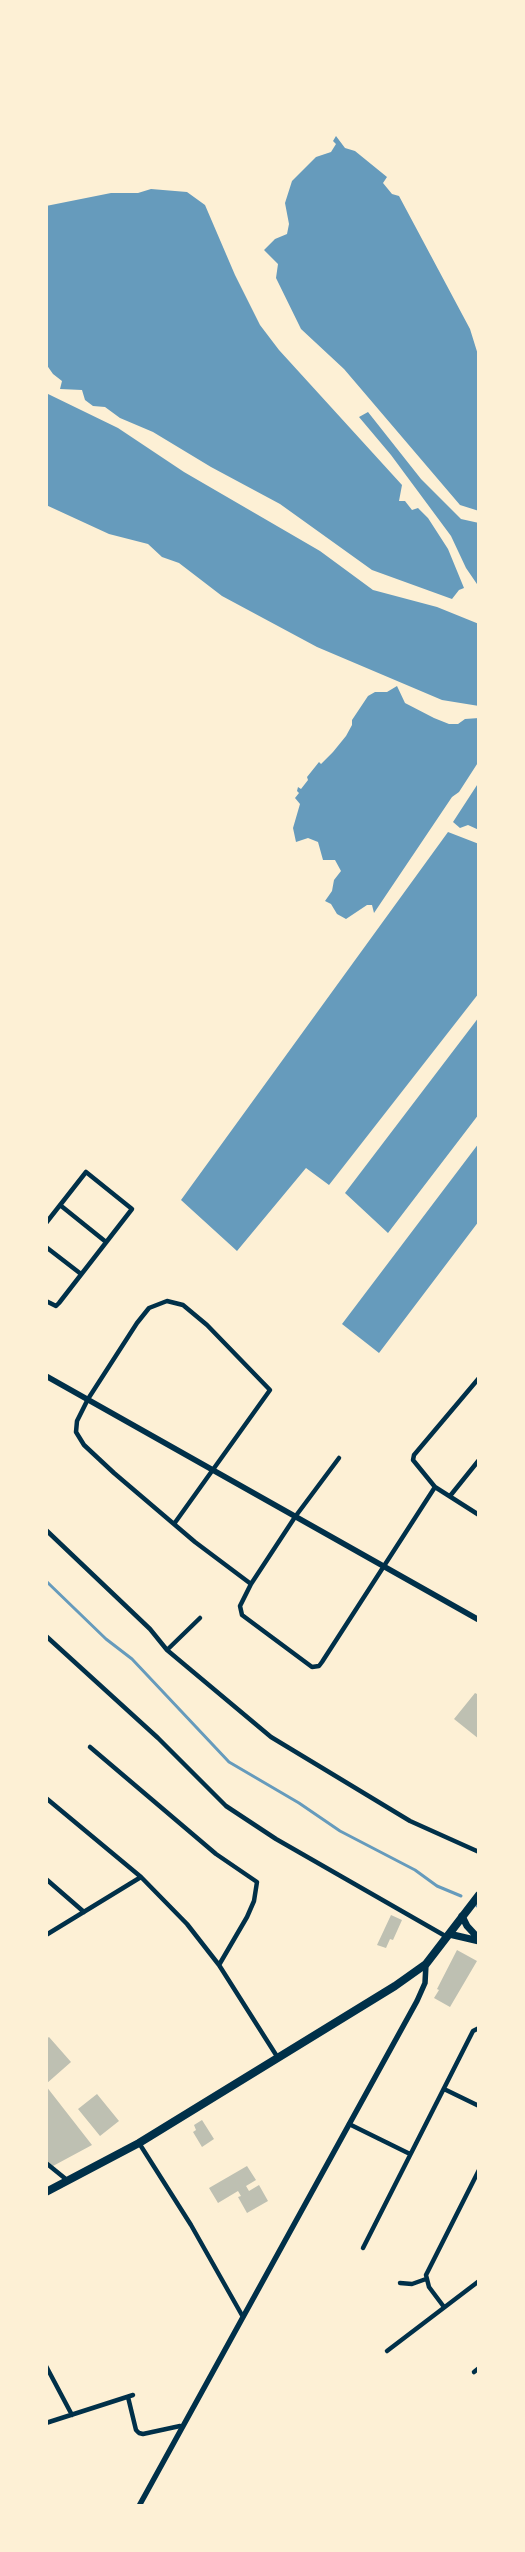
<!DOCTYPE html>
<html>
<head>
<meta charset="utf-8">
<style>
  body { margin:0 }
  #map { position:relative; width:525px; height:2552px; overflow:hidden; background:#fdf0d5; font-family:Cabin,sans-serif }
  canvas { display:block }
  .frame { position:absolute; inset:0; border:48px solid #fdf0d5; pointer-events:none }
</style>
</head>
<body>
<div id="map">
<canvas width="525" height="2552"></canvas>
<div class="frame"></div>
</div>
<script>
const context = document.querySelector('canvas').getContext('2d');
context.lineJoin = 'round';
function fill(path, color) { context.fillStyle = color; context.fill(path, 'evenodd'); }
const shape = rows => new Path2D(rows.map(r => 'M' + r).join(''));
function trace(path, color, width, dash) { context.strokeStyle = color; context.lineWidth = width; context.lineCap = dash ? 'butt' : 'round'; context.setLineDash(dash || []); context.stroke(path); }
fill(shape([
  [336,136,345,148,355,151,387,177,383,183,392,194,399,196,470,329,479,358,479,511,460,505,344,369,301,329,276,278,278,264,264,250,275,239,287,234,289,224,285,203,292,181,316,157,331,152,336,144,333,141],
  [151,189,187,192,205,205,235,275,260,325,279,350,402,485,399,501,405,501,412,510,418,508,428,518,448,549,464,588,459,590,452,599,372,570,280,504,211,467,153,432,120,418,105,407,93,406,85,400,82,390,60,389,62,381,53,374,46,364,46,206,111,193,138,193],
  [46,393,118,428,184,472,320,551,373,590,437,607,479,624,479,706,442,700,317,647,222,596,179,563,162,557,148,544,109,534,46,505],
  [368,412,421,479,461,519,479,523,479,587,466,568,451,536,391,455,359,417],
  [397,686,405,703,434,718,449,724,458,724,465,719,479,718,479,761,459,792,452,797,374,913,372,905,367,905,346,919,337,914,331,904,325,901,332,891,334,880,341,871,335,860,323,860,318,842,308,838,296,842,293,828,300,804,295,798,299,793,297,791,298,787,301,789,308,780,307,777,319,762,321,764,333,752,346,736,352,725,352,720,368,696,375,692,387,692],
  [479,782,479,830,468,825,460,828,453,822],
  [448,832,479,844,479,993,329,1185,306,1168,237,1251,181,1200],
  [479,1017,479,1114,388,1233,345,1193],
  [479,1143,479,1221,379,1353,342,1324]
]), '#669bbc');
trace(shape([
  [46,1581,106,1639,132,1659,229,1762,299,1803,340,1831,415,1870,437,1886,461,1896],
  [477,1906,479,1907]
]), '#669bbc', 3);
fill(shape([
  [475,1693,479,1695,479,1739,454,1719],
  [391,1915,402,1920,393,1940,390,1939,386,1948,377,1945],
  [457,1950,477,1961,450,2007,434,1998,439,1990,437,1989],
  [49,2037,71,2062,46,2084,46,2039],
  [46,2086,92,2145,53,2166,46,2161],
  [97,2094,119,2121,100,2136,78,2109],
  [202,2120,214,2139,202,2147,193,2132,196,2130,194,2125],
  [247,2166,256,2180,246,2186,249,2191,259,2185,268,2201,247,2213,238,2197,241,2196,238,2191,218,2203,209,2188]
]), '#bec0b2');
trace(shape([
  [60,1205,106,1242],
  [46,1223,86,1172,132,1209,59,1303,56,1306,46,1301],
  [46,1247,81,1274],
  [479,1378,414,1455,413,1460,435,1487,479,1515],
  [339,1458,295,1517,251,1584,240,1606,242,1615,312,1667,319,1666,322,1662,435,1487],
  [450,1496,479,1460],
  [174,1524,270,1390,207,1325,183,1305,167,1301,149,1308,137,1323,88,1399,77,1421,76,1432,84,1445,114,1473,195,1542,251,1584],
  [46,1530,150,1629,167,1650,271,1737,410,1821,479,1852],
  [46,1636,158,1738,226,1806,276,1839,447,1937],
  [167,1650,200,1618],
  [90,1747,216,1854,257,1882,254,1901,247,1917,219,1965],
  [46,1798,141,1877,187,1924,219,1965,278,2058],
  [46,1879,84,1912],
  [46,1935,141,1877],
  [444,2089,479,2106],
  [349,2124,410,2154],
  [139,2143,191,2225,243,2317],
  [46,2163,67,2180],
  [363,2248,473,2031,479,2028],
  [400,2283,412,2284,426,2279],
  [444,2307,429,2287,426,2275,479,2170],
  [387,2351,479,2281],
  [46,2366,72,2415],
  [474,2372,479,2368],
  [128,2397,136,2430,139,2433,143,2434,180,2426],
  [46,2423,133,2395]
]), '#003049', 4.5);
trace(shape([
  [46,1376,479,1620],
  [139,2506,417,2001,425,1983,426,1964]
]), '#003049', 5.5);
trace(shape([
  [462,1916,467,1926,479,1939],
  [449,1934,479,1941]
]), '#003049', 7);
trace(shape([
  [46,2192,139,2143,395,1986,426,1964,479,1895]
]), '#003049', 8);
</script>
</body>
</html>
